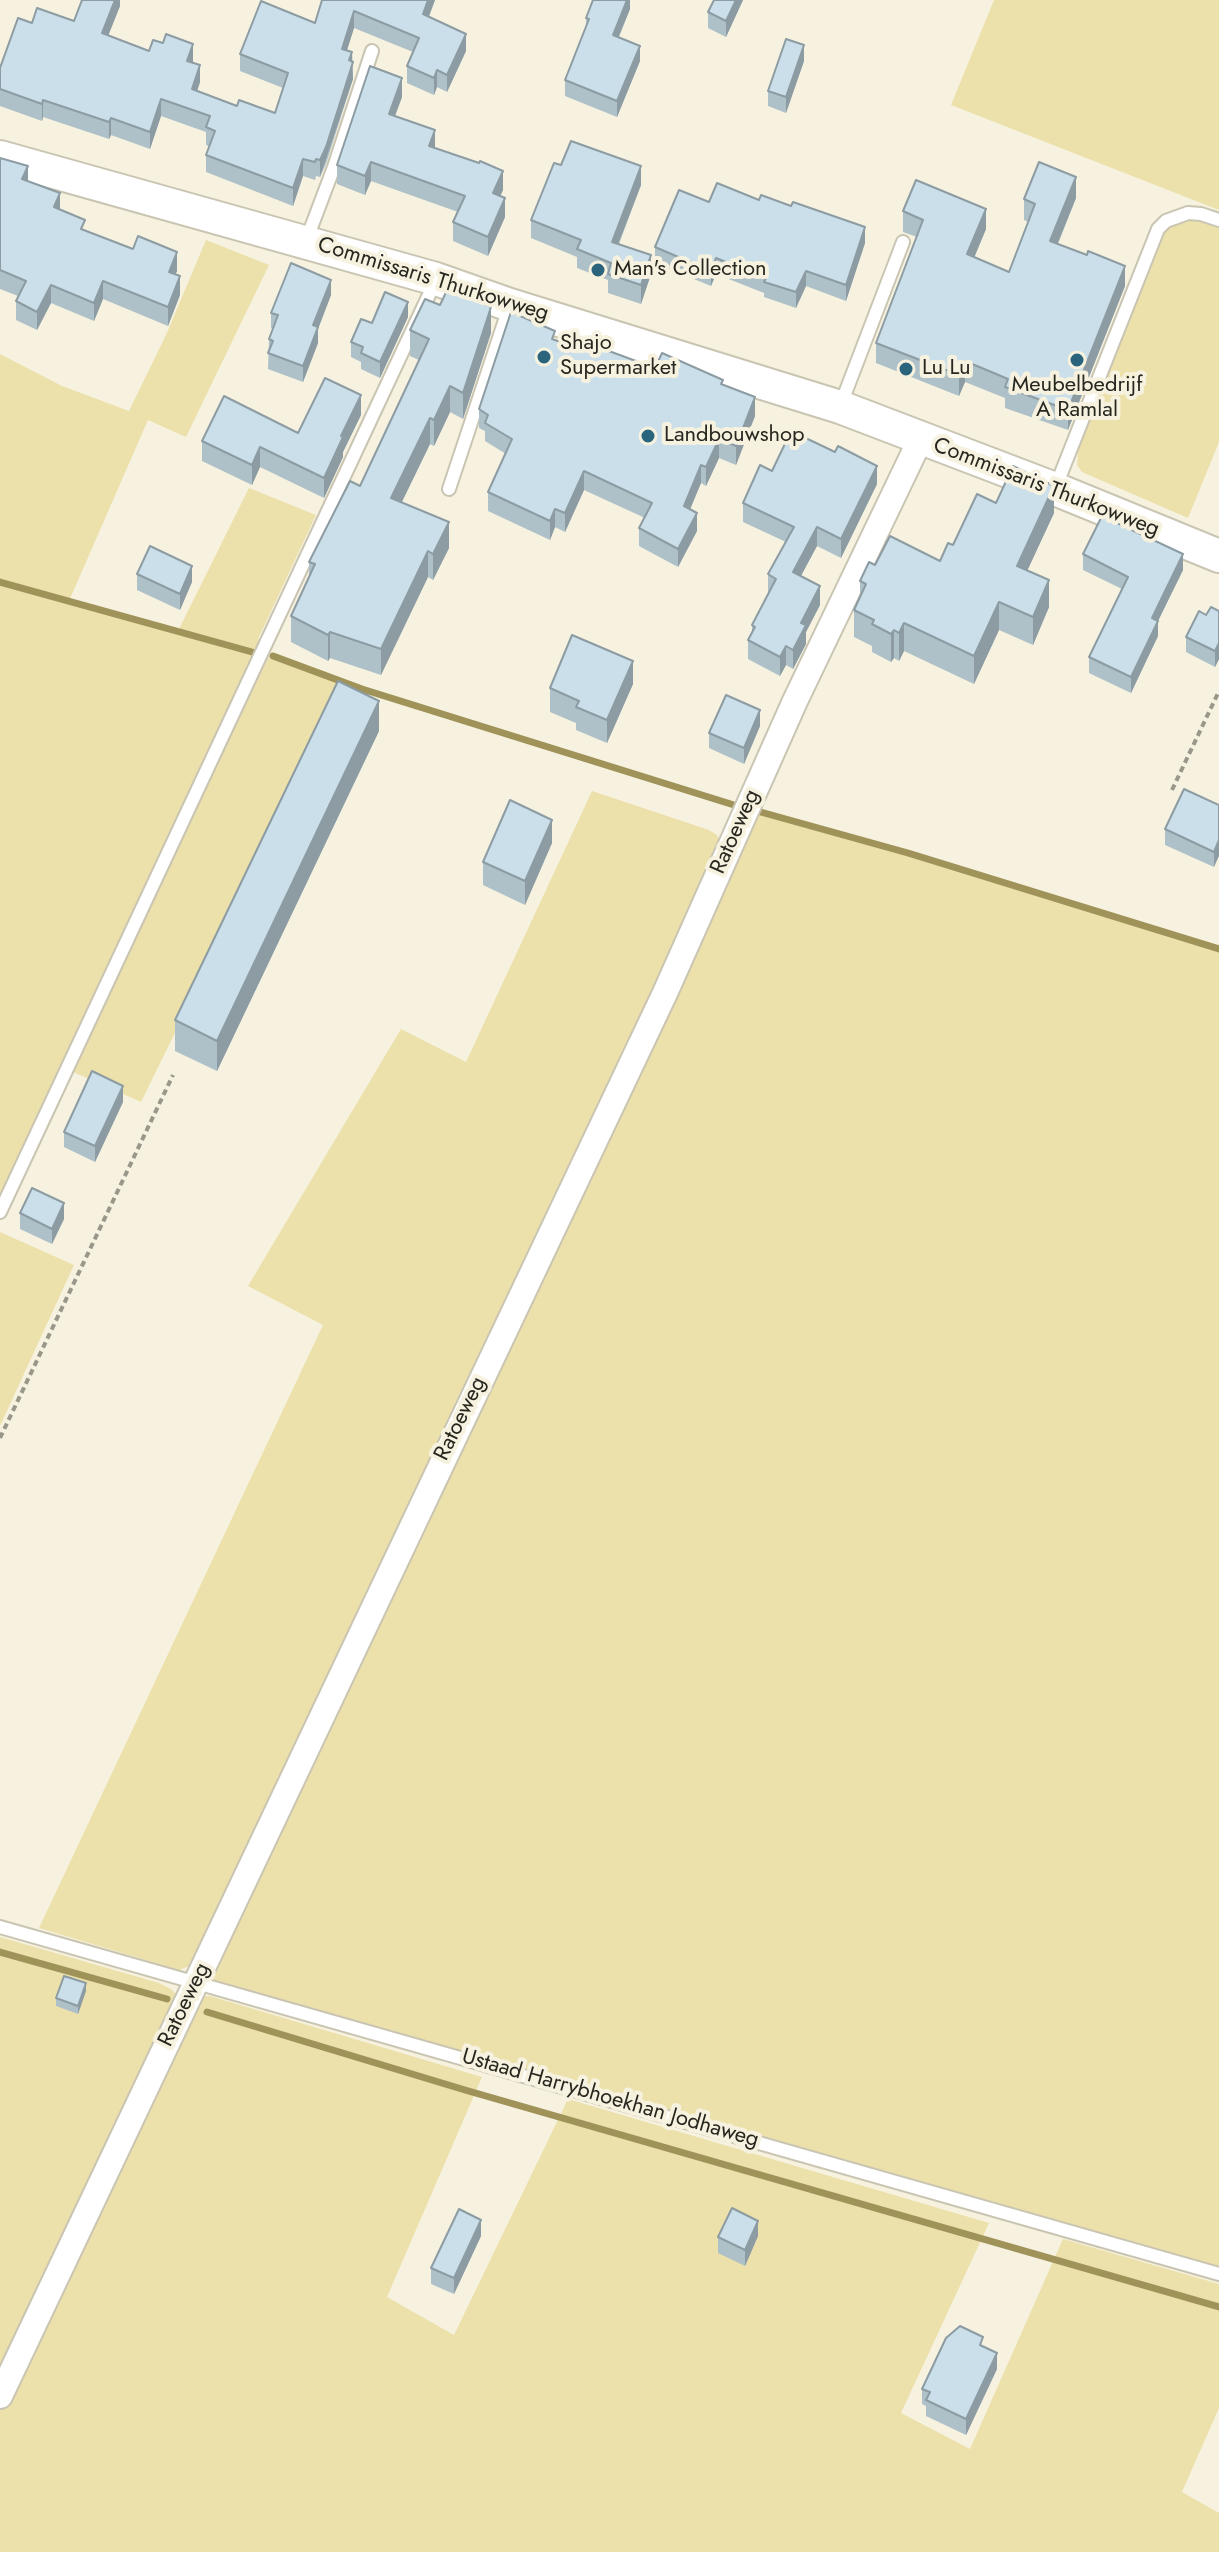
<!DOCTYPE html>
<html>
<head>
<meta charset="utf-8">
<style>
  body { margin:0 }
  canvas { display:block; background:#f6f2df }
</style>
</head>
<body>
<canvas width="1219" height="2552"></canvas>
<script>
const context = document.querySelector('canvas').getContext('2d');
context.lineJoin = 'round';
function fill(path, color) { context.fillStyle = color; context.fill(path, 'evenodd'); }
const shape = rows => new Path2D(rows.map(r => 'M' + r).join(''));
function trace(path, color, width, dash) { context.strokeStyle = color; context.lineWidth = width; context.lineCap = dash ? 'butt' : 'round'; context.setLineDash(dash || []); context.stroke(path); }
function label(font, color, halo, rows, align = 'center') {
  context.font = font + ' Jost,sans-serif'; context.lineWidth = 8; context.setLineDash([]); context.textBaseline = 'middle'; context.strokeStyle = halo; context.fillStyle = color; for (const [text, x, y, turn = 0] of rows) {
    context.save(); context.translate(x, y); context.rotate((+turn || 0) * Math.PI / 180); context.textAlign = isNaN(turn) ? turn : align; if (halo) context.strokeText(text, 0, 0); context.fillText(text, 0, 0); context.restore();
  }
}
fill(shape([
  [994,0,1219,0,1219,210,951,105],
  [1183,220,1194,220,1219,227,1219,442,1188,518,1082,472,1077,465,1079,442,1162,233],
  [206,240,269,265,186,437,148,420,69,601,178,631,249,488,316,515,258,639,263,643,0,1195,0,354,62,386,129,411,166,335],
  [268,658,346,685,141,1102,71,1071],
  [592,791,709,830,717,835,722,846,194,1964,179,1970,39,1928,323,1325,248,1286,401,1029,466,1062],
  [757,811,908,853,1219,949,1219,2268,207,1978],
  [0,1232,74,1265,0,1426],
  [0,1937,159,1983,171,1989,178,1996,0,2382],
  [202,1996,210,1996,482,2077,387,2297,454,2335,568,2099,989,2223,901,2413,970,2449,1063,2239,1219,2284,1219,2408,1182,2492,1219,2513,1219,2552,0,2552,0,2411,194,2002]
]), '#ece0ab');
trace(shape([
  [0,582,252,652],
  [273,656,362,689,734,805],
  [757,811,908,853,1219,949],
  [0,1952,167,1999],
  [207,2012,465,2090,1219,2307]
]), '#a0935a', 7);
const lane = shape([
  [306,241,334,167,372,51],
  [841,404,903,242],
  [1056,486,1158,229,1166,221,1188,213,1201,214,1219,220],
  [449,489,509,308],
  [0,1212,435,282],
  [0,1927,1219,2274]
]);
const street = shape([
  [0,2396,665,993,795,701,920,440]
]);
const secondary = shape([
  [0,157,436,279,510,305,840,407,1055,489,1219,556]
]);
trace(lane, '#c9c5b2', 16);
trace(street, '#c9c5b2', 28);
trace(secondary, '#c9c5b2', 36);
trace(shape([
  [1172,790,1219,691],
  [0,1438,173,1075]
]), '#999789', 4, [6, 4]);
trace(lane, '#fff', 12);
trace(street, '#fff', 24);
trace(secondary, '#fff', 32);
fill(shape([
  [120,0,120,6,108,36,149,51,193,61,200,82,197,91,237,106,275,113,283,88,240,71,240,54,315,23,322,0,435,0,429,17,466,51,447,92,437,87,434,95,407,83,407,66,413,52,354,28,347,50,352,61,353,79,326,164,320,177,316,176,315,180,303,176,293,206,206,172,206,155,209,146,206,145,206,132,161,116,150,149,111,135,109,139,43,117,42,121,0,106,0,68,32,23,74,21],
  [630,0,630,9,619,37,640,61,617,117,565,96,565,80,586,27,586,18],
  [714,0,743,0,726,37,708,28,708,12],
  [804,61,786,113,768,106,768,91],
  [402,97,395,116,435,148,503,190,500,196,505,217,488,256,453,241,453,222,458,212,371,181,365,195,337,184,337,165],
  [0,158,85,231,177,271,175,274,180,295,168,326,103,299,94,321,51,303,37,330,16,320,16,301,18,296,0,289],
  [561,165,641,185,619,244,651,274,641,304,608,293,608,280,577,268,577,257,531,238,531,220],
  [1076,198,1058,244,1125,286,1068,430,1005,408,1005,398,965,382,959,396,876,363,876,343,917,237,903,232,903,211,986,229,974,257,1009,272,1028,222,1024,220,1024,199],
  [709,202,865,243,846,301,806,286,796,308,764,297,764,293,716,274,711,286,655,263,655,247],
  [331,295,318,329,318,343,303,382,268,369,269,339,273,329,271,328,271,313],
  [408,317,380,378,361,369,361,362,351,357,351,342,372,323],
  [410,330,491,333,463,419,450,412,434,446,430,444,402,502,449,548,433,580,428,577,381,675,330,658,328,661,291,642,291,616,309,577,309,562,360,486,419,360,410,356],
  [555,340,595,354,723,385,755,416,736,465,719,458,706,486,701,483,690,509,697,531,678,567,639,546,639,528,645,518,584,490,565,532,555,527,550,540,488,511,488,492,506,454,485,441,485,431,479,428,479,409],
  [361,415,343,452,343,457,324,498,260,467,252,485,202,461,202,441,298,433],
  [772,471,877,484,841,558,817,546,800,576,820,605,806,632,806,644,793,669,786,665,780,676,748,659,748,640,752,634,752,625,768,593,768,574,786,542,743,522,743,503],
  [996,503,1054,513,1027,570,1049,607,1033,645,999,630,974,684,904,651,899,661,894,658,891,662,872,652,872,646,854,637,854,610,860,596,860,581,875,565,940,561,953,545],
  [1083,554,1183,570,1158,621,1158,636,1131,693,1089,673,1089,657,1122,589,1083,570],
  [137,574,192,582,180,610,137,590],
  [1219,611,1219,659,1215,667,1186,652,1186,637,1206,615],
  [633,684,607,743,576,730,576,723,550,712,550,688],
  [760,726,744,764,709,748,709,733],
  [379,731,217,1071,175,1051,175,1020],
  [1219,805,1214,867,1165,845,1165,829],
  [552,843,525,905,483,885,483,862],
  [123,1102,95,1162,64,1147,64,1132],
  [20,1213,64,1219,52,1244,20,1229],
  [86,1991,78,2014,56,2006,56,1998],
  [481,2236,454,2294,431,2284,431,2268],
  [758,2236,745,2266,718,2253,718,2237],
  [983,2347,997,2369,966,2435,926,2416,926,2406,922,2404,922,2389]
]), '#aec0c8');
fill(shape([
  [115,0,120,0,120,6,102,51,102,33],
  [428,0,435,0,423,31,423,14],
  [627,0,630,0,630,9,613,50,613,35],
  [736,0,743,0,726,37,726,21],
  [354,11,354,28,342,66,342,49],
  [466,34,466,51,447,92,447,75],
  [193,44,193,61,187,78,187,61],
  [804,45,804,61,786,113,786,97],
  [640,46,640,61,617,117,617,101],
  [352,52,353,79,320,177,320,160],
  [200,65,200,82,192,106,192,89],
  [437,70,437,87,434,95,434,78],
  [402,78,402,97,389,132,389,114],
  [161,99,161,116,150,149,150,132],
  [43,100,43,117,42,121,42,104],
  [111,118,111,135,109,139,109,122],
  [435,130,435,149,429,146],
  [303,159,303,176,293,206,293,188],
  [371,162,371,181,365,195,365,176],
  [28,166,28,185,22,179],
  [641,166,641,185,612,260,612,242],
  [503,171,503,190,493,212,493,193],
  [1076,177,1076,198,1050,262,1050,241],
  [60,193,60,212,54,207],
  [505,198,505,217,488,256,488,237],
  [986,209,986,229,967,275,967,254],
  [865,227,865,243,846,301,846,285],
  [177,252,177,271,169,290,169,272],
  [651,255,651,274,641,304,641,285],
  [716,258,716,274,711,286,711,271],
  [1125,266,1125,286,1068,430,1068,410],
  [806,271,806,286,796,308,796,292],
  [180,276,180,295,168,326,168,307],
  [331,280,331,295,318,329,318,343,303,382,303,366,313,325],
  [103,281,103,299,94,321,94,303],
  [51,285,51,303,37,330,37,312],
  [408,302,408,317,380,378,380,362],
  [491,307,491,333,463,419,463,393],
  [965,361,965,382,959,396,959,375],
  [450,386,450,412,434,446,434,420],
  [361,395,361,415,343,452,343,457,324,498,324,478,341,436],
  [755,397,755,416,736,465,736,446],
  [430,418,430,444,391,524,391,498],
  [719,439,719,458,706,486,706,467],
  [260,447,260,467,252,485,252,465],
  [701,465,701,483,684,524,684,506],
  [877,466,877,484,841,558,841,539],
  [584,471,584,490,565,532,565,513],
  [1054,486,1054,513,1017,593,1017,566],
  [555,509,555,527,550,540,550,521],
  [697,513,697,531,678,567,678,549],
  [449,522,449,548,433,580,433,554],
  [817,527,817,546,793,591,793,572],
  [428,551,428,577,381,675,381,649],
  [1183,554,1183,570,1158,621,1158,636,1131,693,1131,677,1152,618],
  [192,566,192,582,180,610,180,594],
  [1049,580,1049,607,1033,645,1033,617],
  [820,586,820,605,806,632,806,644,793,669,793,650,801,623],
  [999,602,999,630,974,684,974,656],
  [904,623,904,651,899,661,899,633],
  [894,630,894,658,891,662,891,634],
  [330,632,330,658,328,661,328,635],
  [1219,643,1219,659,1215,667,1215,651],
  [786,646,786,665,780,676,780,657],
  [633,661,633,684,607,743,607,720],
  [379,701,379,731,217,1071,217,1041],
  [760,710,760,726,744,764,744,748],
  [552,820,552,843,525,905,525,881],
  [1219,840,1219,856,1214,867,1214,852],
  [123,1086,123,1102,95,1162,95,1146],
  [64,1203,64,1219,52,1244,52,1229],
  [86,1983,86,1991,78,2014,78,2006],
  [481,2220,481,2236,454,2294,454,2278],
  [758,2221,758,2236,745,2266,745,2250],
  [997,2353,997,2369,966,2435,966,2419]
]), '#8d9ca3');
const building = shape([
  [82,0,115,0,102,33,149,51,153,40,163,43,166,34,193,44,187,61,200,65,192,89,237,106,239,100,275,113,288,73,240,54,261,1,315,23,322,0,428,0,423,14,466,34,447,75,437,70,434,78,407,66,419,38,354,11,342,49,352,52,349,60,353,62,326,147,320,160,316,159,315,162,303,159,293,188,206,155,215,131,206,127,210,116,161,99,150,132,111,118,109,122,43,100,42,104,0,89,0,68,18,18,32,23,37,8,74,21,82,0],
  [593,0,627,0,613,35,640,46,617,101,565,80,589,19,586,18,593,0],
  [714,0,736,0,726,21,708,12,714,0],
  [786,39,804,45,786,97,768,91,786,39],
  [370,66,402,78,389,114,435,130,429,146,479,163,480,161,503,171,493,193,505,198,488,237,453,222,465,196,371,162,365,176,337,165,370,66],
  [571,141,641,166,612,242,651,255,641,285,608,274,611,263,577,249,581,240,531,220,554,163,561,165,571,141],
  [0,158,28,166,22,179,60,193,54,207,85,220,81,229,133,249,138,236,177,252,169,272,180,276,168,307,103,281,94,303,51,285,37,312,16,301,26,281,0,270,0,158],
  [1039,162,1076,177,1050,241,1087,255,1088,251,1125,266,1068,410,1005,387,1008,379,965,361,959,375,876,343,923,220,903,211,916,180,986,209,967,254,1009,272,1035,204,1024,199,1039,162],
  [717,183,759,200,761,195,791,206,793,202,865,227,846,285,806,271,796,292,764,282,766,278,716,258,711,271,655,247,679,190,709,202,717,183],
  [291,263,331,280,313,325,318,327,303,366,268,353,273,341,269,339,278,315,271,313,291,263],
  [448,288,491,307,463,393,450,386,434,420,430,418,391,498,449,522,433,554,428,551,381,649,330,632,328,635,291,616,315,564,309,562,350,481,360,486,429,339,410,330,425,299,440,305,448,288],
  [385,292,408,302,380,362,361,353,363,347,351,342,361,319,372,323,385,292],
  [511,312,555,331,552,339,595,354,598,347,655,368,662,353,723,380,721,384,755,397,736,446,719,439,706,467,701,465,684,506,697,513,678,549,639,528,652,503,584,471,565,513,555,509,550,521,488,492,512,439,485,423,488,415,479,409,511,312],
  [325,378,361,395,341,436,343,437,324,478,260,447,252,465,202,441,224,396,298,433,325,378],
  [791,431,835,452,838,446,877,466,841,539,817,527,793,572,820,586,801,623,806,625,793,650,786,646,780,657,748,640,755,627,752,625,776,579,768,574,794,527,743,503,760,465,772,471,791,431],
  [1013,466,1054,486,1017,566,1049,580,1033,617,999,602,974,656,904,623,899,633,894,630,891,634,872,624,874,620,854,610,866,584,860,581,869,562,875,565,890,536,940,561,948,543,953,545,977,494,996,503,1013,466],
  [1102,516,1183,554,1152,618,1158,621,1131,677,1089,657,1128,577,1083,554,1102,516],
  [150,546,192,566,180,594,137,574,150,546],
  [1211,607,1219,611,1219,643,1215,651,1186,637,1199,611,1206,615,1211,607],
  [572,635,633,661,607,720,576,707,579,701,550,688,572,635],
  [338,681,379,701,217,1041,175,1020,338,681],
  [726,695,760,710,744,748,709,733,726,695],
  [1184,789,1219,805,1219,840,1214,852,1165,829,1184,789],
  [510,800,552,820,525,881,483,862,510,800],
  [92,1071,123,1086,95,1146,64,1132,92,1071],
  [32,1188,64,1203,52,1229,20,1213,32,1188],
  [64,1976,86,1983,78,2006,56,1998,64,1976],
  [732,2208,758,2221,745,2250,718,2237,732,2208],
  [459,2209,481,2220,454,2278,431,2268,459,2209],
  [960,2326,983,2337,980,2345,997,2353,966,2419,926,2400,930,2392,922,2389,946,2338,960,2326]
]);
fill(building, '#cadfe9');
trace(building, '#8d9ca3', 2);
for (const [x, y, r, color] of [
  [598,270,8,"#2a647d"],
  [544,357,8,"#2a647d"],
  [1077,360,8,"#2a647d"],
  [906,369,8,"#2a647d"],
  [648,436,8,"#2a647d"]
]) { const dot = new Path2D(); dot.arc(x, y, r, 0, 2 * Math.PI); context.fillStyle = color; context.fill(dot); trace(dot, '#f6f2df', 3); }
label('22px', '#27261f', '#f6f2df', [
  ["Man's Collection",614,270],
  ["Shajo",560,344],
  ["Supermarket",560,369],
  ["Lu Lu",922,369],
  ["Meubelbedrijf",1077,386,"center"],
  ["A Ramlal",1077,411,"center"],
  ["Landbouwshop",664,436]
], 'left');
label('22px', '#27261f', '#f6f2df', [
  ["Commissaris Thurkowweg",433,280,17],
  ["Commissaris Thurkowweg",1046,488,21],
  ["Ratoeweg",736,832,-66],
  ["Ratoeweg",461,1419,-64],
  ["Ratoeweg",185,2005,-64],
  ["Ustaad Harrybhoekhan Jodhaweg",610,2099,16]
]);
</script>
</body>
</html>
